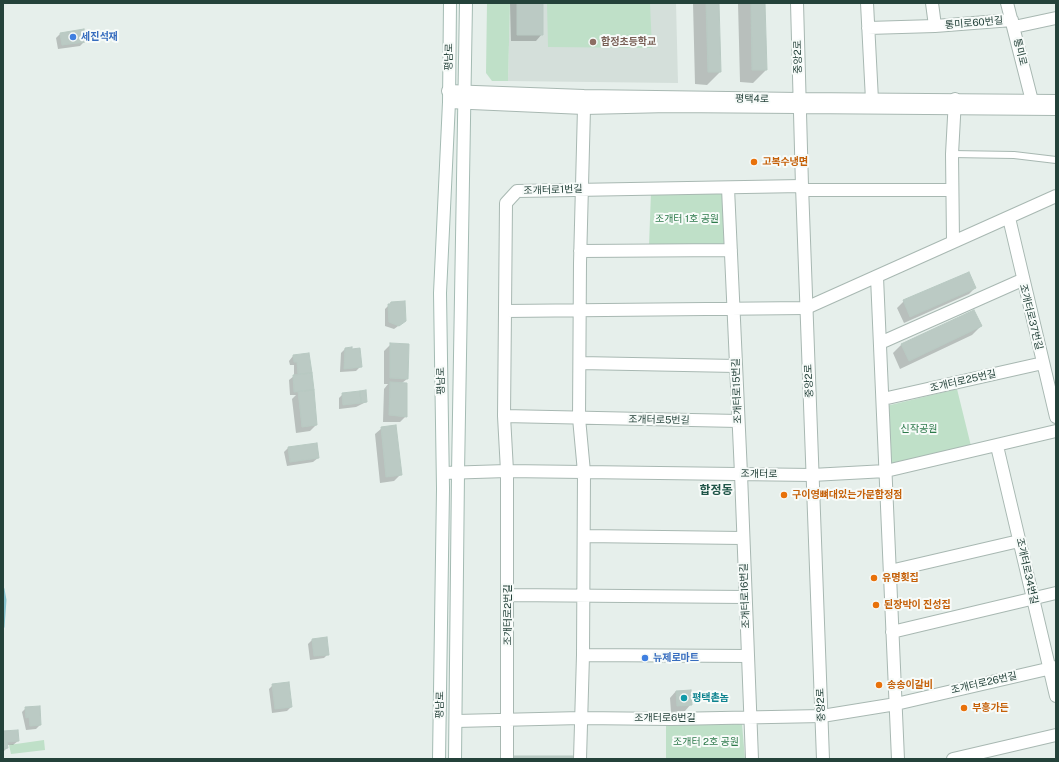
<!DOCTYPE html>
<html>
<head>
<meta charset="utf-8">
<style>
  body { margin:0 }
  #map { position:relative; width:1059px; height:762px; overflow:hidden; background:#e6efeb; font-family:"Public Sans",sans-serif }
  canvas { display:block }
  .frame { position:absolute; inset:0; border:4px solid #24423a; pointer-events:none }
</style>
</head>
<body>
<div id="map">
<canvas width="1059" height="762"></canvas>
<div class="frame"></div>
</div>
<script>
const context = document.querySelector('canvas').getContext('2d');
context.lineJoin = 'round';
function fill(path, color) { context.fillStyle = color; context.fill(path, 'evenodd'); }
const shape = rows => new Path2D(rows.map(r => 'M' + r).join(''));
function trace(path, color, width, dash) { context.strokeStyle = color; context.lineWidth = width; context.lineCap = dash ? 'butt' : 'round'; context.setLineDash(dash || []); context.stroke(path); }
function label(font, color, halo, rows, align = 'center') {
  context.font = font + ' "Public Sans","Noto Sans KR",sans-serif'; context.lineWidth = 4; context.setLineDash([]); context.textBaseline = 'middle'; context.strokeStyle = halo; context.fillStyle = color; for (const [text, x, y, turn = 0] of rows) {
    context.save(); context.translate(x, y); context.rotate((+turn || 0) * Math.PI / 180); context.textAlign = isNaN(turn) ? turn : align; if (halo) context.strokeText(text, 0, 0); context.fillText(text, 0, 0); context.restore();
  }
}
fill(shape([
  [510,3,676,3,678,83,508,81]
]), '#d4dfda');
fill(shape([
  [487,3,510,3,508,81,492,81,486,73],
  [547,3,650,3,652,48,548,47],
  [723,191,724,245,649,246,651,192],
  [957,389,971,446,888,467,882,407],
  [742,724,745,759,666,759,666,725],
  [44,740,45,750,11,754,9,745]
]), '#bfe0c8');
fill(shape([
  [542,3,542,34,536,41,511,41,510,4],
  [693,3,718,3,720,72,707,85,695,84],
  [738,3,764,3,766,70,753,83,740,82],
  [60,34,84,42,80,46,58,49,56,38],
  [975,288,969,294,904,323,897,308,904,301],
  [391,303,405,321,394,329,385,326,385,309],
  [981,326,972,335,900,369,893,353,901,345],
  [391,344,408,345,407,379,402,383,406,416,400,422,383,422,384,389,388,384,384,384,384,351],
  [345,349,359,349,360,367,356,371,340,372,341,353],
  [308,354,316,425,310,431,296,433,292,399,296,395,290,395,289,380,294,376,294,365,290,365,289,361,293,356],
  [343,394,366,402,356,407,339,409,339,398],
  [382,428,401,474,394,481,380,483,375,434],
  [288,448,318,458,313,462,287,466,284,452],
  [312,640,328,654,324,658,310,660,308,644],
  [273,685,291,707,287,711,272,713,269,689],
  [676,691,691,704,685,711,671,712,670,698],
  [26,708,40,725,36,729,26,730,22,712],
  [3,732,18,741,13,745,7,745,7,748,3,752]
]), '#0003');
trace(shape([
  [3,589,5,600,3,627]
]), '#8ec9d4', 3);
const building = shape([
  [517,3,543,3,543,35,517,35,517,3],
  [706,3,719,3,721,72,708,72,706,3],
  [751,3,765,3,767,70,752,70,751,3],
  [84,29,85,42,62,45,60,33,84,29],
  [969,272,976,288,910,317,903,300,969,272],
  [405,301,406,321,399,326,389,322,388,304,390,304,391,302,405,301],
  [974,310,982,326,909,361,901,344,974,310],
  [390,343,409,344,408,379,390,378,390,343],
  [352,347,352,349,360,348,362,367,344,369,345,348,352,347],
  [309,353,312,373,298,374,297,362,294,362,293,355,309,353],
  [312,373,314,390,294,392,293,375,312,373],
  [390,382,407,383,407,417,389,415,390,382],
  [314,390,317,425,302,427,298,391,314,390],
  [366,390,367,402,361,403,360,391,366,390],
  [360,391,361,403,343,405,342,393,360,391],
  [396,425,402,475,386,477,381,427,396,425],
  [317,443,319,458,290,462,288,447,317,443],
  [327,637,329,655,314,656,312,639,327,637],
  [289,682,292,707,275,709,272,684,289,682],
  [691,690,692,705,677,706,676,691,691,690],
  [40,706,41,725,30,726,29,717,26,718,25,707,40,706],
  [18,730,19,741,7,742,8,748,3,749,3,731,18,730],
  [509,756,574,756,574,759,509,759,509,756]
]);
fill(building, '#bbcac4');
trace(building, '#b8c9c2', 1);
const service = shape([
  [952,154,1014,155,1056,160]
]);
const minor = shape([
  [867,3,872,100],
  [932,3,935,26],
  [1007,3,1032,101],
  [1014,27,1056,18],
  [868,28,935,26,1012,20],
  [728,188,741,474,752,759],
  [802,190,952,190],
  [1009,218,1056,417],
  [953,241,952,154,955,99],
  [580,251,731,250],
  [877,277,898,759],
  [505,311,806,308,1056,196],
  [880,343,1022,280],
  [580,363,736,366],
  [883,399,1043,363],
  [504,416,738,421],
  [997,446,1056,696],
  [443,473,507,471,812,475,886,471,1056,431],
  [584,536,742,538],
  [890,571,1019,541],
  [508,595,745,597],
  [892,632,1056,593],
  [583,655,748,656],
  [456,721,581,718,671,719,822,716,896,704,1056,667],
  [507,759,507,471,504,416,506,203,517,191,802,186],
  [580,759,583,655,584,472,579,418,580,263,584,108],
  [953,759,1056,735]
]);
const tertiary = shape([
  [797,3,802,186,823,759],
  [448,91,584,96,799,99,1056,101],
  [449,102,584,108,669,106,1056,109]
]);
const secondary = shape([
  [439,759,443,489,440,293,449,102,450,3],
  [455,759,458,473,466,3]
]);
trace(service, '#a8b8b2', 8);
trace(minor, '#a8b8b2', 14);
trace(tertiary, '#a8b8b2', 14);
trace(secondary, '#a4bbb3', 14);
trace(service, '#fff', 6);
trace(minor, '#fff', 12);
trace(tertiary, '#fff', 12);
trace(secondary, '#fff', 12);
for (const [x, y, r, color] of [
  [73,37,4,"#3f7fe0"],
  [593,42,4,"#8d6e63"],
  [754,162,4,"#e8710a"],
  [784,495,4,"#e8710a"],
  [874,578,4,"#e8710a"],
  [876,605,4,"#e8710a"],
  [645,658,4,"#3f7fe0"],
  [879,685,4,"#e8710a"],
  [684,698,4,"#0f9aa8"],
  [964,708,4,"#e8710a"]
]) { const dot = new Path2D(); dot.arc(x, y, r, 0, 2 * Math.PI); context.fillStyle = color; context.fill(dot); trace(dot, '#f7fbf9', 1.5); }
label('10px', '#24423a', '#f7fbf9', [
  ["통미로60번길",974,23,-5],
  ["통미로",1020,52,76],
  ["평남로",449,57,-89],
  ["중앙2로",798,57,-91],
  ["평택4로",752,99,1],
  ["조개터로1번길",553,190,-2],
  ["조개터로37번길",1031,317,76],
  ["평남로",441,381,-91],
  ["중앙2로",809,381,-92],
  ["조개터로25번길",963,381,-13],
  ["조개터로15번길",737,391,-92],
  ["조개터로5번길",659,420,1],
  ["조개터로",759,474,1],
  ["조개터로34번길",1027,571,77],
  ["조개터로16번길",745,596,-92],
  ["조개터로2번길",508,615,-90],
  ["조개터로26번길",984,683,-13],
  ["평남로",440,705,-89],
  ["중앙2로",821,705,-92],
  ["조개터로6번길",665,718]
]);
label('bold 10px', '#366cbe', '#f7fbf9', [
  ["세진석재",81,37],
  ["뉴제로마트",653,658]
], 'left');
label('bold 10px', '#785e54', '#f7fbf9', [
  ["합정초등학교",601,42]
], 'left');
label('bold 10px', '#c56008', '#f7fbf9', [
  ["고복수냉면",762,162],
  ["구이영뼈대있는가문합정점",792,495],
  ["유명횟집",882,578],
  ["된장박이 진성집",884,605],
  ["송송이갈비",887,685],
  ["부흥가든",972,708]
], 'left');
label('10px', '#2d7a4b', '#f7fbf9', [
  ["조개터 1호 공원",687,219],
  ["신작공원",919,429],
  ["조개터 2호 공원",706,742]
]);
label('bold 10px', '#0d838f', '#f7fbf9', [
  ["평택촌놈",692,698]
], 'left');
label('bold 12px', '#1f5548', '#f7fbf9', [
  ["합정동",716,490]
]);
</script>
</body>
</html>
